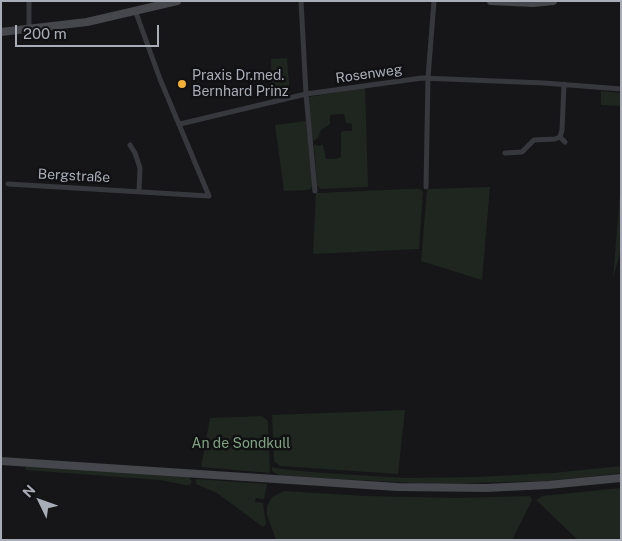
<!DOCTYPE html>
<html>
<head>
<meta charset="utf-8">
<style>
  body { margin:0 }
  #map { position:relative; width:622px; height:541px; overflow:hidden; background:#161618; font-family:"Public Sans",sans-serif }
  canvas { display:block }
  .frame { position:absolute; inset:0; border:2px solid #a8adb8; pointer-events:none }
  .north { position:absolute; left:15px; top:476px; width:50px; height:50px; -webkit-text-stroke:4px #111113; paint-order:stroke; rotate:312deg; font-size:14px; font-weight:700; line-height:20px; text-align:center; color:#a8adb8 }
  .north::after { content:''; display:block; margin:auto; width:18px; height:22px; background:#a8adb8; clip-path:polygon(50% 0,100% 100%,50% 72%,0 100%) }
  .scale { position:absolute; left:15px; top:25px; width:144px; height:22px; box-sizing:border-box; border:2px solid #a8adb8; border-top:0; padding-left:6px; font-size:15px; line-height:18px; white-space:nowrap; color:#a8adb8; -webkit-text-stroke:4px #111113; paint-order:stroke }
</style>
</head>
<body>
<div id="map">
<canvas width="622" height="541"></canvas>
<div class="frame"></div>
<div class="north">N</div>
<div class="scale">200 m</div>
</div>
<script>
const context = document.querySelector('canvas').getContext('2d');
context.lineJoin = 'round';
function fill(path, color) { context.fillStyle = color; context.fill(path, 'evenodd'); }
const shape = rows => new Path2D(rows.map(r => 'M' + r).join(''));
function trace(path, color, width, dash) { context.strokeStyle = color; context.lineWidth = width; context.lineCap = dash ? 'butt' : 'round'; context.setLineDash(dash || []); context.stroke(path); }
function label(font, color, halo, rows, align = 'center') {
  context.font = font + ' "Public Sans",sans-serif'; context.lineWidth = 5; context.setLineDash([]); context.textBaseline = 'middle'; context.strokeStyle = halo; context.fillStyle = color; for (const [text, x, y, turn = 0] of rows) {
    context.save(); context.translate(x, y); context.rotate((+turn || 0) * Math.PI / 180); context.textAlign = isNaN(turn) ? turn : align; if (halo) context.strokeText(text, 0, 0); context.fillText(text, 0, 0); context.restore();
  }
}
fill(shape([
  [287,58,290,95,272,99,271,59],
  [365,87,368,187,320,189,317,185,314,144,318,146,323,144,326,159,335,159,341,157,341,133,343,131,352,131,352,124,346,123,344,114,330,115,330,124,321,130,318,138,313,141,307,104,309,97],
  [601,91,621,93,621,106,601,105],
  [306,121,313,185,310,189,306,190,284,191,275,125],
  [621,181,621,250,613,278],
  [490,187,482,280,421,261,427,189],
  [407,189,420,189,423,191,419,249,313,254,316,193],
  [405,410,398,474,280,466,274,461,272,415],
  [262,416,268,421,270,473,201,467,210,418],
  [26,466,188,476,192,481,190,485,186,485,160,480,25,470],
  [621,466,621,473,589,477,545,481,435,484,281,476,272,471,272,467,281,469,323,473,406,478,476,477,553,473],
  [196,479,267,484,264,499,256,498,255,502,263,503,266,524,263,527,217,493,196,484],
  [621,488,621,540,578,540,536,500,542,496],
  [284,491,365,496,457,498,530,496,532,500,512,540,276,540,267,515,267,506,272,497]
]), '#1e261f');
trace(shape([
  [29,1,29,30],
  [301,1,306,94,315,191],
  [180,124,306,94,422,78,544,83,621,89],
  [560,137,565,142],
  [130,145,135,153,140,168,139,191],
  [505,153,522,152,534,140,555,139,560,137,562,130,564,84],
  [8,184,209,196,160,79,135,10],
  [426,187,428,78,434,1]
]), '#37383d', 5);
trace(shape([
  [491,1,533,3,553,1],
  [1,32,87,22,177,1],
  [1,461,397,487,486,488,548,485,621,478]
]), '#45474d', 8);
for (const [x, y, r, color] of [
  [182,84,5,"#f2b134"]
]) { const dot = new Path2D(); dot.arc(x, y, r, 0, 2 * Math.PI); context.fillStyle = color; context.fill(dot); trace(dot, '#111113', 2); }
label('14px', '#a8adb8', '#111113', [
  ["Rosenweg",369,74,-8],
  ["Bergstraße",74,176,3]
]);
label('14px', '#a8adb8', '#111113', [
  ["Praxis Dr.med.",192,76],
  ["Bernhard Prinz",192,92]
], 'left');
label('14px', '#7fa381', '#111113', [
  ["An de Sondkull",241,444]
]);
</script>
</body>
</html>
